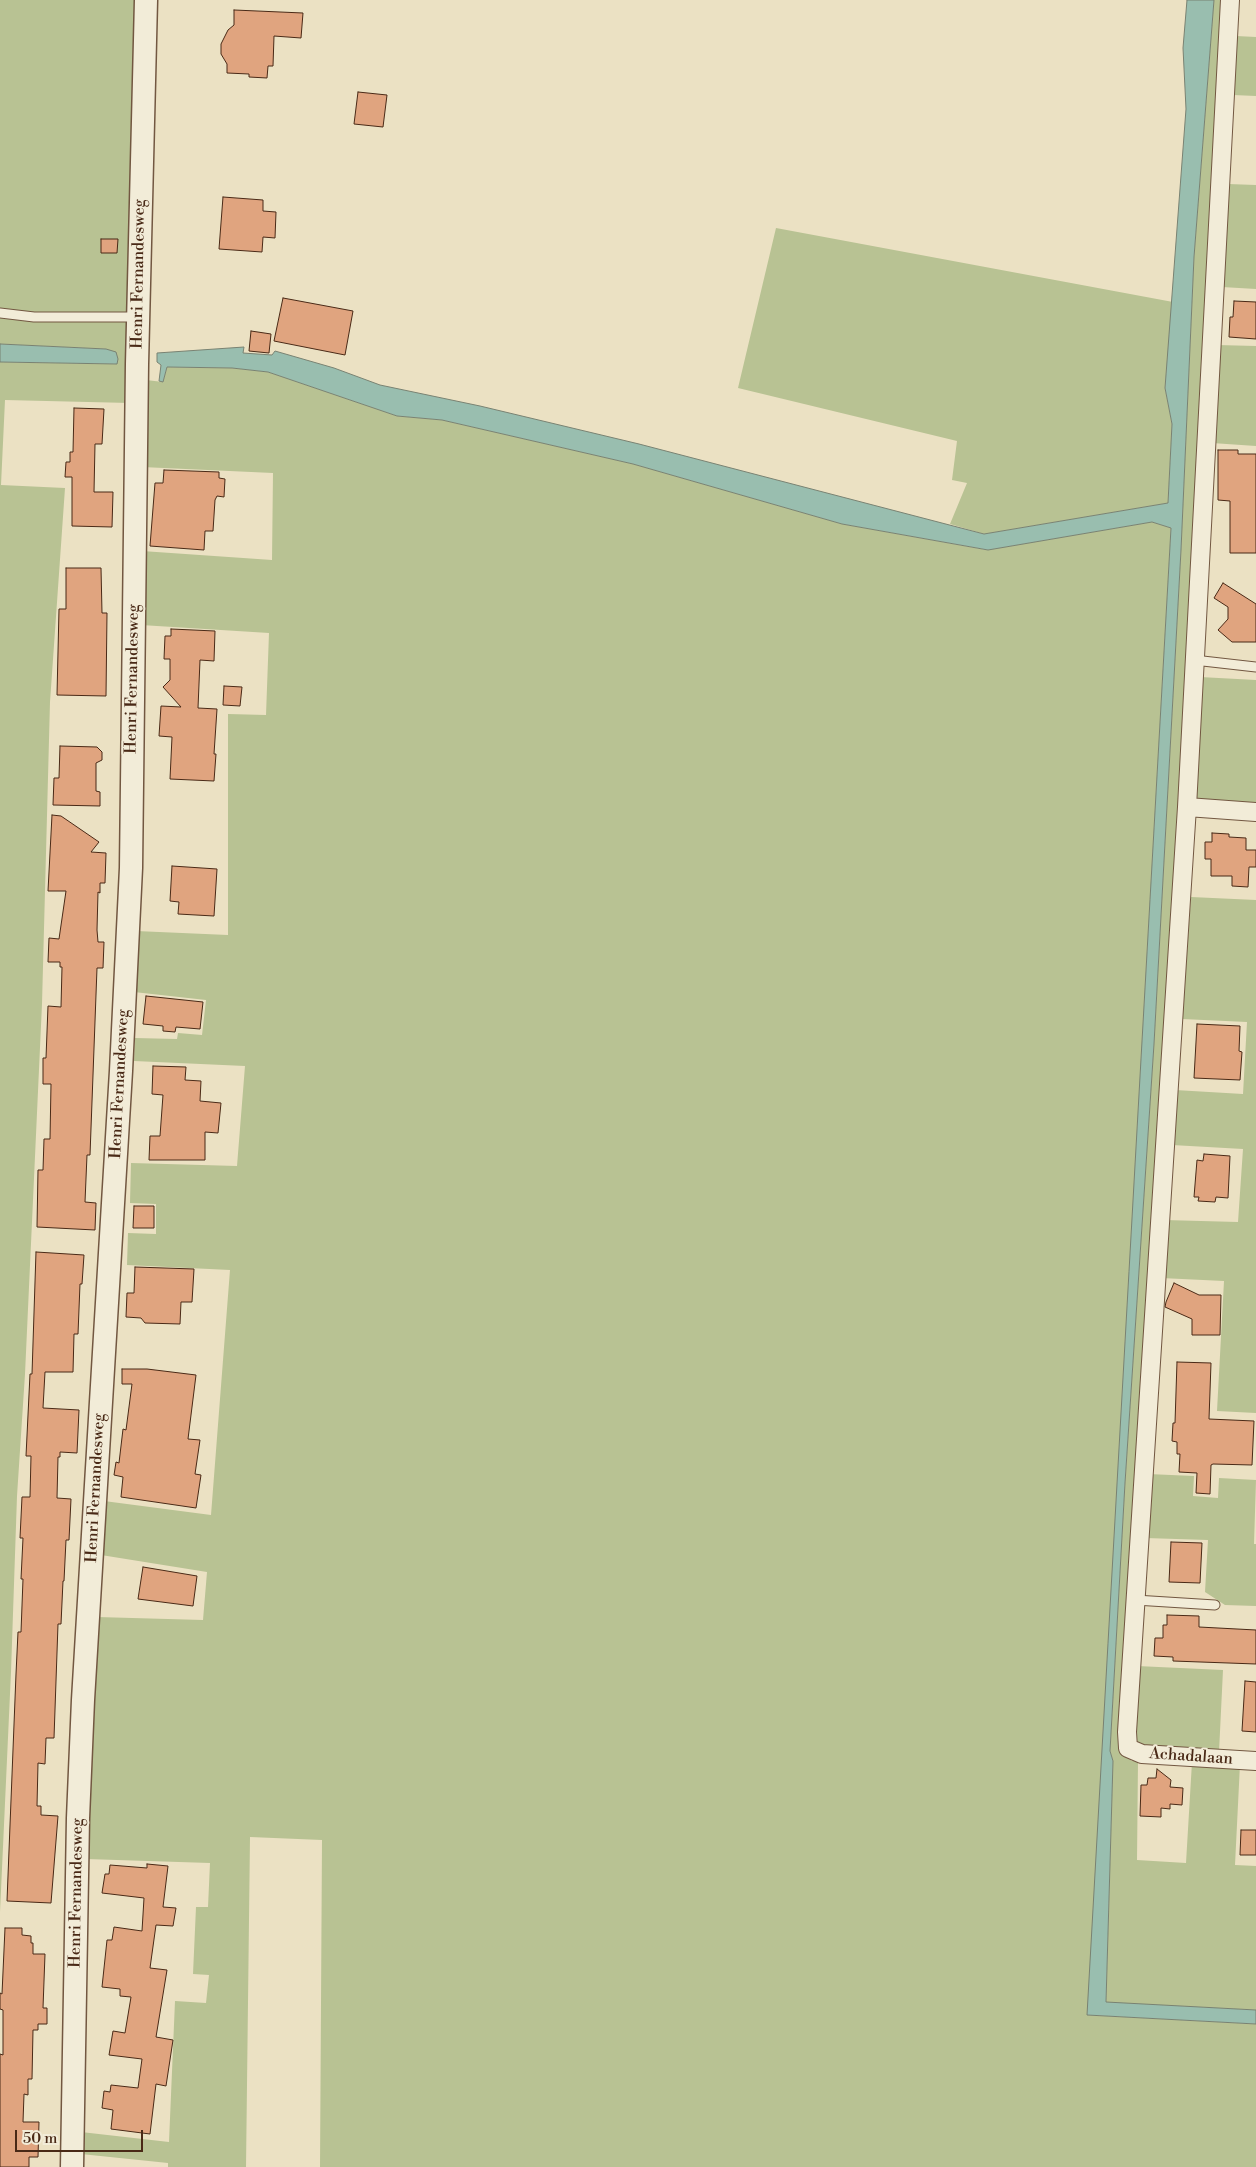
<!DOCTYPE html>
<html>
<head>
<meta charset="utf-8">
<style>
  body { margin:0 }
  #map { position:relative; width:1256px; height:2167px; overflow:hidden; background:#ebe1c3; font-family:"Libre Bodoni",serif }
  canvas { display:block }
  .scale { position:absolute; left:15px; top:2130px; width:128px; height:22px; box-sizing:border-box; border:2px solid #492916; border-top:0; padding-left:6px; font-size:15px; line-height:18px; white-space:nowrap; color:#492916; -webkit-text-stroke:4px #f2ecd8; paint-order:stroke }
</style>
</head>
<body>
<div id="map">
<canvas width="1256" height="2167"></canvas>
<div class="scale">50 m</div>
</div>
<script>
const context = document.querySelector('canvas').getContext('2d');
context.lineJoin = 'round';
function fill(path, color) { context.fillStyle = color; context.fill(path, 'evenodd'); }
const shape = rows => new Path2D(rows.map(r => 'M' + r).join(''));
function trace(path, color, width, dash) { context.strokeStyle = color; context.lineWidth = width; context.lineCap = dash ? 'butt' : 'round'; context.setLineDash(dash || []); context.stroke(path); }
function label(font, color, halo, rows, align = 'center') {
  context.font = font + ' "Libre Bodoni",serif'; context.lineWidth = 4; context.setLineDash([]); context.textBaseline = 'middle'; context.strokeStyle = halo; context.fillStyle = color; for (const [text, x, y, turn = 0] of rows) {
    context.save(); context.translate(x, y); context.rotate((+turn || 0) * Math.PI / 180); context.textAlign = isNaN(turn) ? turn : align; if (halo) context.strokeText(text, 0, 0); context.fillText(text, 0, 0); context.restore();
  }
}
fill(shape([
  [0,0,140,0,130,403,5,400,1,485,65,488,50,702,42,1004,25,1374,17,1496,11,1672,0,1912,0,362,116,364,106,349,0,344],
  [1214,0,1225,0,1123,1754,1132,1761,1138,1761,1137,1860,1186,1863,1192,1762,1240,1764,1235,1865,1256,1866,1256,2010,1106,2003,1113,1761,1110,1751,1125,1483,1154,1044,1181,550,1194,257],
  [1236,36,1256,37,1256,96,1233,95],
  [1228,184,1256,185,1256,289,1222,287],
  [776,228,1173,302,1165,388,1172,424,1168,503,984,534,950,524,967,483,952,480,957,441,738,388],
  [1217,345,1256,346,1256,446,1212,443],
  [167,367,232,368,268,372,397,416,442,420,633,464,842,524,987,550,1152,522,1171,528,1088,2015,1256,2024,1256,2167,320,2167,322,1840,250,1837,246,2167,168,2167,168,2163,81,2154,81,2132,169,2142,175,2001,206,2003,209,1975,193,1974,196,1907,208,1907,210,1863,86,1859,97,1617,203,1620,207,1572,101,1555,104,1501,211,1515,230,1270,127,1265,128,1233,156,1234,156,1204,130,1203,131,1163,237,1166,245,1066,134,1061,135,1038,177,1039,178,1033,202,1035,206,1000,134,992,136,931,228,935,228,714,266,715,269,633,141,625,142,551,272,560,273,473,142,467,146,380,163,382],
  [1200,677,1256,680,1256,805,1192,801],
  [1191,897,1256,900,1256,1413,1217,1411,1224,1281,1161,1278,1164,1220,1238,1222,1243,1149,1172,1145,1175,1090,1243,1094,1247,1022,1182,1019],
  [1148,1474,1194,1476,1193,1496,1218,1498,1219,1478,1256,1480,1254,1544,1256,1544,1256,1606,1225,1605,1205,1592,1208,1540,1145,1538],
  [1137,1666,1223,1670,1219,1752,1142,1745,1137,1742,1134,1736]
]), '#b8c293');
const water = shape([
  [1187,0,1214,0,1194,257,1181,550,1154,1044,1125,1483,1110,1751,1113,1761,1106,2002,1256,2010,1256,2024,1087,2015,1171,528,1152,522,988,550,842,524,633,464,442,420,397,416,268,372,232,368,167,367,163,382,159,381,161,365,157,362,157,353,244,347,243,353,272,355,275,351,334,368,380,385,480,406,639,444,984,534,1168,503,1172,424,1165,388,1186,109,1183,48,1187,0],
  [0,344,106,349,116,352,118,359,117,364,0,362,0,344]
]);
fill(water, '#99beaf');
trace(water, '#798272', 1);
const building = shape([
  [234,10,303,13,301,38,274,36,273,66,268,66,267,78,249,77,249,74,227,73,227,64,221,54,221,44,228,30,234,25,234,10],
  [358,92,387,95,383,127,354,124,358,92],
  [223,197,263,200,263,211,276,212,275,238,263,237,262,252,219,249,223,197],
  [101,239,118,239,117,253,101,253,101,239],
  [283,298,353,311,345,355,274,341,283,298],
  [1234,301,1256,302,1256,339,1229,337,1230,317,1233,317,1234,301],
  [251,331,271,334,269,353,249,351,251,331],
  [74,408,104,409,102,444,95,444,94,492,113,492,112,527,72,526,72,477,65,477,66,462,70,462,70,452,73,452,74,408],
  [1218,450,1238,450,1238,454,1256,454,1256,553,1230,553,1230,501,1218,500,1218,450],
  [164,470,219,472,219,478,225,479,224,497,217,496,215,500,213,531,205,531,204,550,150,546,155,483,163,483,164,470],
  [66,568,101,568,102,613,107,613,106,696,57,695,59,609,66,609,66,568],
  [1223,583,1256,604,1256,642,1232,642,1218,630,1228,619,1228,607,1214,598,1223,583],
  [171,629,215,631,214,661,200,660,198,708,217,709,214,754,216,754,214,781,170,779,172,737,159,736,161,706,181,707,163,687,170,680,170,659,164,659,165,636,171,636,171,629],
  [224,686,242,687,240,706,223,705,224,686],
  [60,746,97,747,102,752,102,760,96,763,96,791,100,792,100,806,53,805,54,778,59,778,60,746],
  [52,815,61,816,99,842,91,852,106,853,105,883,100,883,100,893,98,892,97,930,98,942,104,942,103,968,97,968,90,1155,87,1155,85,1202,96,1203,95,1230,37,1227,38,1170,43,1170,44,1139,50,1139,51,1084,43,1084,43,1058,46,1058,48,1006,61,1007,62,967,60,967,60,962,48,962,49,938,59,939,66,891,48,891,52,815],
  [1212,833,1229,834,1229,837,1246,838,1246,850,1256,850,1256,867,1249,867,1248,887,1232,886,1232,876,1211,876,1211,859,1205,859,1205,842,1212,842,1212,833],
  [172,866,217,869,214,916,178,914,179,902,170,901,172,866],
  [146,996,203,1002,200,1029,176,1027,175,1032,163,1031,163,1026,143,1024,146,996],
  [1197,1024,1240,1026,1239,1051,1242,1052,1240,1080,1194,1078,1197,1024],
  [153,1066,186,1067,185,1080,201,1081,200,1101,221,1103,218,1133,205,1132,205,1160,149,1160,150,1136,160,1136,163,1095,152,1094,153,1066],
  [1204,1154,1230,1156,1228,1198,1216,1197,1215,1202,1198,1201,1199,1197,1194,1197,1197,1160,1203,1161,1204,1154],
  [134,1206,154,1206,154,1228,133,1228,134,1206],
  [36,1252,84,1255,82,1284,80,1284,78,1334,74,1334,73,1372,45,1372,43,1408,79,1410,77,1453,60,1452,60,1457,58,1457,57,1498,71,1499,69,1540,66,1540,64,1581,63,1581,61,1624,58,1624,54,1738,46,1738,45,1764,38,1763,37,1806,41,1806,41,1815,58,1816,51,1903,7,1901,16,1674,18,1632,21,1632,23,1579,21,1579,23,1538,20,1538,22,1497,30,1497,31,1456,26,1456,30,1374,32,1374,36,1252],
  [135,1267,194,1269,192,1302,181,1302,180,1324,145,1323,141,1318,126,1317,127,1293,134,1293,135,1267],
  [1174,1283,1199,1295,1221,1295,1220,1335,1192,1335,1192,1319,1165,1307,1166,1302,1174,1283],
  [1177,1362,1211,1363,1209,1419,1254,1421,1252,1465,1213,1464,1211,1465,1210,1494,1196,1493,1197,1473,1179,1472,1180,1454,1177,1454,1177,1442,1172,1441,1173,1423,1175,1423,1177,1362],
  [122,1369,147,1369,196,1375,188,1439,200,1440,195,1474,201,1475,196,1508,121,1497,123,1477,114,1475,116,1462,119,1463,123,1429,126,1430,132,1384,122,1384,122,1369],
  [1171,1542,1202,1543,1200,1583,1169,1582,1171,1542],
  [143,1567,197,1576,193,1606,138,1599,143,1567],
  [1167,1615,1199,1616,1199,1627,1256,1630,1256,1664,1173,1661,1173,1657,1154,1656,1155,1638,1163,1638,1163,1625,1167,1625,1167,1615],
  [1245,1681,1256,1682,1256,1732,1242,1731,1245,1681],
  [1157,1769,1171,1780,1170,1787,1183,1788,1182,1805,1170,1804,1170,1809,1161,1808,1161,1817,1140,1816,1141,1785,1147,1785,1148,1778,1156,1778,1157,1769],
  [1241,1830,1256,1830,1256,1855,1240,1855,1241,1830],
  [147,1864,168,1866,163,1907,176,1908,173,1926,156,1925,150,1968,167,1970,156,2037,173,2040,166,2086,156,2084,150,2134,111,2129,113,2110,102,2108,104,2091,110,2092,111,2085,138,2088,142,2059,109,2055,113,2031,125,2033,131,1997,120,1996,120,1989,102,1987,107,1940,112,1940,114,1927,142,1931,144,1898,102,1893,105,1874,109,1874,110,1865,147,1868,147,1864],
  [5,1928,22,1928,22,1935,31,1936,31,1943,33,1943,33,1954,45,1954,43,2008,47,2008,47,2024,38,2024,38,2030,33,2030,32,2079,28,2079,28,2095,24,2094,23,2122,39,2122,38,2157,29,2157,29,2167,0,2167,0,2054,3,2055,3,2010,0,2009,0,1993,2,1994,5,1928]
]);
fill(building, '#e0a47f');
trace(building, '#492916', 1);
const service = shape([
  [0,313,34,317,138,317],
  [1194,660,1256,667],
  [1135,1600,1215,1605]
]);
const minor = shape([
  [1230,0,1187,807,1127,1732,1128,1748,1142,1754,1256,1761],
  [1187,807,1256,812]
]);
const tertiary = shape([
  [72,2167,78,1818,83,1700,121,1071,131,868,137,364,146,0]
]);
trace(service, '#725741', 11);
trace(minor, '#725741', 20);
trace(tertiary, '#725741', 25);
trace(service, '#f2ecd8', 9);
trace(minor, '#f2ecd8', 18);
trace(tertiary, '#f2ecd8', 22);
label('16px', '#492916', '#f2ecd8', [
  ["Henri Fernandesweg",139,274,-89],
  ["Henri Fernandesweg",133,679,-89],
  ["Henri Fernandesweg",120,1084,-87],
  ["Henri Fernandesweg",96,1488,-87],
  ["Achadalaan",1191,1757,4],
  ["Henri Fernandesweg",77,1893,-89]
]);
</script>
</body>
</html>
